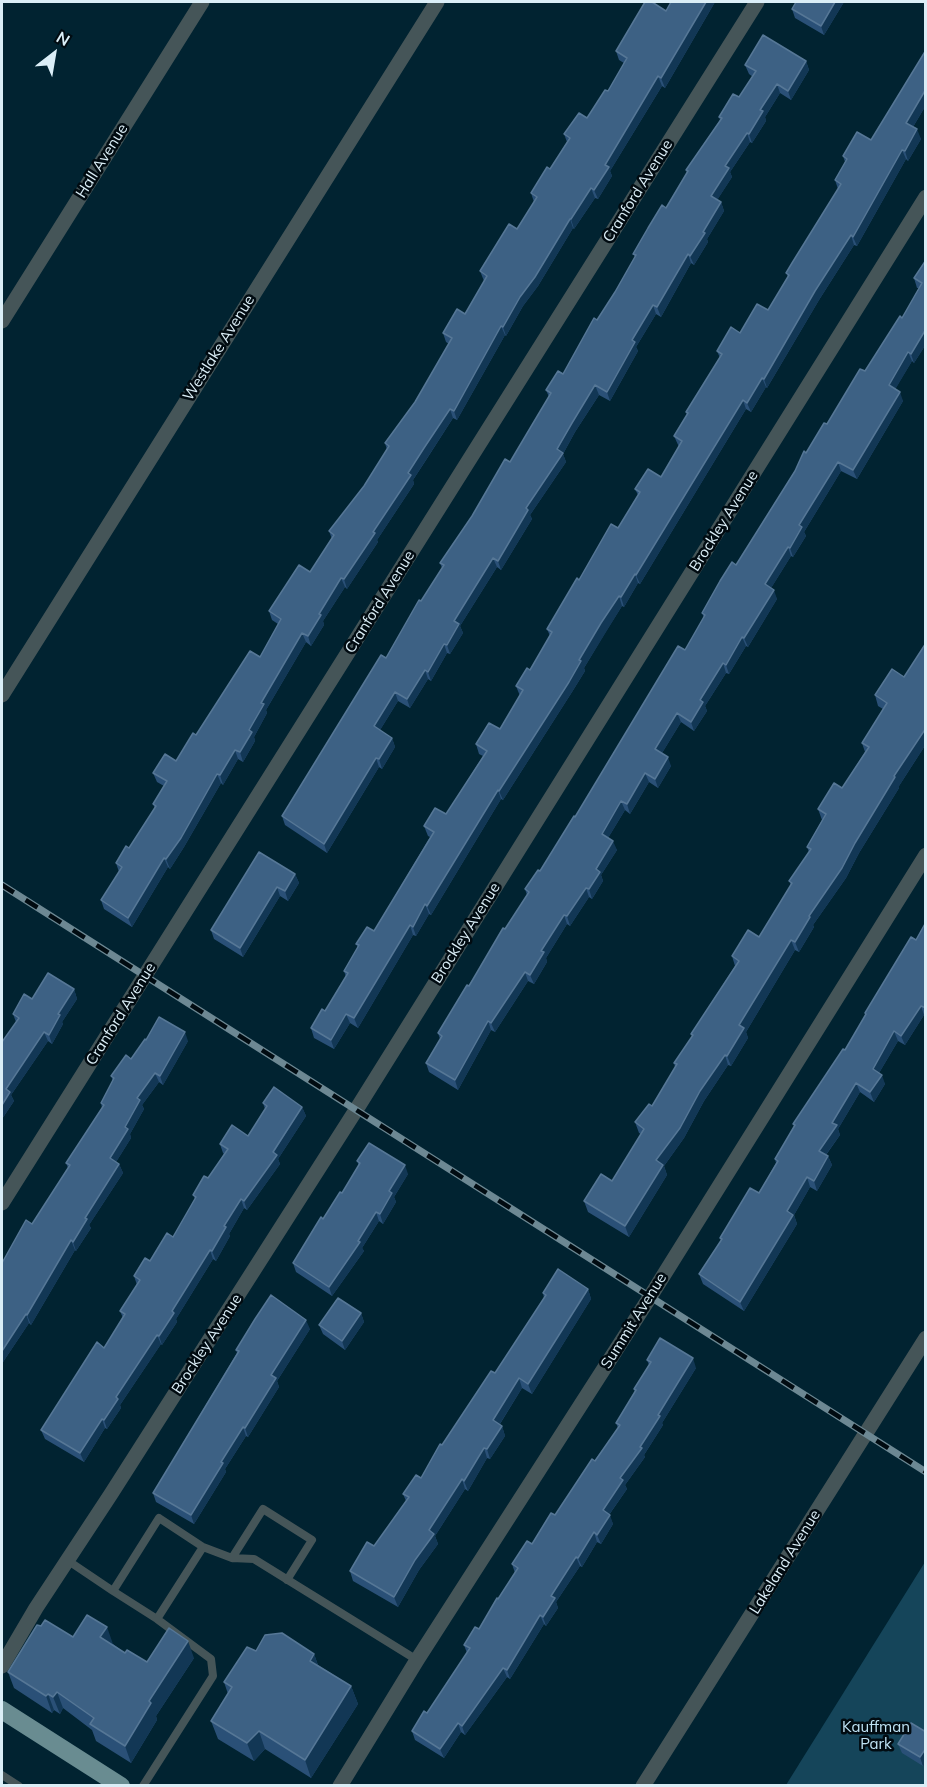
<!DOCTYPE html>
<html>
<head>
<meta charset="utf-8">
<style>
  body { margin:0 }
  #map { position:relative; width:927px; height:1787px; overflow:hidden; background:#012331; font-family:Mulish,sans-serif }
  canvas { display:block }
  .frame { position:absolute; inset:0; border:3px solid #dbeef7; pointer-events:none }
  .north { position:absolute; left:24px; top:24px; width:60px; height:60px; -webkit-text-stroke:4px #010b11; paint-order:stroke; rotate:31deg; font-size:16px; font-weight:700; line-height:24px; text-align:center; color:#dbeef7 }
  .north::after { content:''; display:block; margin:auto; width:21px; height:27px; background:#dbeef7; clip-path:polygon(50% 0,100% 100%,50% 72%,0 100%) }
</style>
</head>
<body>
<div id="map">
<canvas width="927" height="1787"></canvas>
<div class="frame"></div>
<div class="north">N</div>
</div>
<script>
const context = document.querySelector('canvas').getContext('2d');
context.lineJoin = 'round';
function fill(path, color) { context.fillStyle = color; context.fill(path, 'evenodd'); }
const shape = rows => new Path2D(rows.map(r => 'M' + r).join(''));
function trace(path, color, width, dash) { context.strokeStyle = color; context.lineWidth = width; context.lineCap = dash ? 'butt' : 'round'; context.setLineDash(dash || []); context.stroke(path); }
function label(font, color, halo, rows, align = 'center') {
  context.font = font + ' Mulish,sans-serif'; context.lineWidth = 5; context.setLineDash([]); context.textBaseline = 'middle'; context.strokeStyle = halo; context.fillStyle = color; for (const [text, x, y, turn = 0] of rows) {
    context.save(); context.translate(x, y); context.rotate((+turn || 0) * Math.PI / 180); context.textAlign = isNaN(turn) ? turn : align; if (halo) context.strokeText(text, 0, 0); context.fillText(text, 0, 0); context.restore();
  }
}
fill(shape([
  [925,1562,925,1785,786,1785]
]), '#15455a');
trace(shape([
  [232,1558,263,1509,312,1540,287,1580],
  [67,1560,113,1591],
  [157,1619,203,1547,232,1558,254,1559,417,1660],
  [2,1775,19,1786],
  [143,1786,213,1676,211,1659,157,1619,113,1591,159,1518,203,1547]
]), '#455558', 8);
trace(shape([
  [2,321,202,2],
  [2,695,437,2],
  [2,1203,757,2],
  [2,1666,36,1608,111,1494,356,1110,926,197],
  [340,1786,417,1660,650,1297,926,855],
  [643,1786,926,1338]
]), '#455558', 15);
trace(shape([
  [2,1710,121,1786]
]), '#698c91', 18);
const rail = shape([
  [2,885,926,1472]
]);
trace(rail, '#6d8893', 7);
trace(rail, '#010b11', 4.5, [14]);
fill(shape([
  [671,2,715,2,665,88,662,86,610,171,612,176,598,199,595,198,574,229,573,228,538,286,523,306,506,336,505,335,457,420,453,418,428,457,413,480,414,484,377,540,378,542,347,589,345,587,323,621,324,625,311,646,306,642,266,710,267,713,254,737,255,741,243,762,238,759,223,785,221,783,184,847,170,869,168,867,132,927,104,909,101,900,119,872,116,863,129,848,155,809,153,804,164,786,157,782,153,773,176,761,196,735,260,657,278,624,272,620,269,611,310,572,332,539,329,531,364,486,387,450,385,443,415,402,449,344,446,342,443,333,465,314,484,281,480,271,517,229,534,202,531,193,550,169,567,142,564,134,587,118,608,91,624,63,619,60,616,51,666,11],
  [796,2,844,2,824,35,795,18,792,9],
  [806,61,809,70,791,100,780,93,765,117,766,121,752,143,750,142,730,172,732,177,717,200,721,202,724,211,707,239,708,242,694,265,691,263,661,317,656,314,636,347,638,351,610,401,599,395,575,432,563,454,566,462,530,515,532,519,501,570,497,567,460,626,463,633,450,654,447,653,431,681,428,679,410,708,398,701,380,730,392,738,395,747,382,769,379,767,327,853,285,825,282,816,386,658,442,568,440,563,510,462,526,435,549,397,546,390,563,374,615,292,635,257,633,254,666,208,687,173,686,170,720,120,719,117,739,97,753,77,749,74,745,65],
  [926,105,913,127,921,139,908,161,906,159,857,246,854,245,819,300,767,388,766,387,751,412,746,409,640,584,638,583,624,607,622,606,605,633,584,668,585,671,572,692,503,800,501,799,431,915,429,914,416,936,413,935,358,1028,350,1023,334,1049,314,1038,311,1028,325,1011,346,977,344,971,358,948,356,944,374,931,430,837,428,836,424,826,446,814,483,756,479,754,476,744,500,729,520,696,516,686,530,670,550,636,547,629,579,580,618,528,638,495,635,489,661,477,679,447,674,436,687,415,686,412,720,358,717,351,768,310,788,277,786,273,838,189,835,180,845,162,843,156,871,140],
  [926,260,926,344,914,363,912,361,895,389,903,401,857,479,841,471,804,532,806,536,793,557,791,556,771,588,777,599,748,647,746,646,729,674,726,673,705,706,707,711,694,731,681,722,662,753,671,766,658,788,649,782,630,814,625,810,608,838,617,850,601,875,603,881,592,899,589,897,570,926,567,924,546,958,547,962,534,984,528,981,495,1032,491,1030,458,1090,429,1072,426,1063,440,1039,438,1033,527,895,525,889,540,871,685,650,704,618,702,613,736,565,806,453,902,318,919,288,917,288,914,278],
  [926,643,926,744,899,786,899,788,859,853,846,878,813,925,814,927,799,952,795,950,746,1032,748,1038,731,1066,728,1065,704,1101,684,1138,664,1166,667,1175,629,1237,588,1212,584,1201,612,1181,641,1134,639,1133,635,1122,652,1106,675,1067,674,1063,692,1037,691,1034,735,966,732,956,759,937,791,885,789,881,809,852,807,847,822,820,818,809,842,788,865,752,862,743,883,709,878,706,875,695,904,677],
  [295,874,299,883,288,901,280,896,243,957,214,939,211,930],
  [926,922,926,1016,924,1015,905,1045,898,1041,879,1073,885,1084,874,1102,860,1092,838,1129,840,1135,826,1155,828,1156,832,1165,817,1191,810,1187,794,1215,797,1224,744,1311,703,1284,699,1274,721,1241,720,1238,759,1193,776,1163,775,1159,794,1126,793,1124,845,1050,866,1015,865,1013,916,940],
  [74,989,77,999,62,1022,63,1024,52,1044,48,1041,11,1095,14,1101,2,1119,2,1042,16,1022,13,1014,32,999],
  [146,1040,188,1041,163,1085,159,1082,142,1105,144,1109,130,1134,131,1138,116,1162,119,1164,123,1173,89,1225,91,1228,76,1251,75,1250,31,1325,29,1323,3,1362,2,1361,2,1263,32,1224,68,1168,66,1163,102,1108,101,1103,113,1081,111,1076,131,1059],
  [263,1103,302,1107,306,1116,278,1159,280,1164,247,1210,244,1208,229,1234,230,1236,216,1261,213,1259,176,1319,177,1322,162,1345,161,1344,120,1405,121,1408,107,1429,105,1428,84,1462,45,1439,41,1430,104,1348,123,1318,120,1311,137,1285,134,1276,150,1261,173,1237,195,1199,193,1195,208,1178,224,1154,223,1153,220,1144,248,1136,265,1109],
  [357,1161,408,1174,394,1197,396,1202,383,1224,379,1221,362,1248,364,1251,332,1296,296,1272,293,1263,342,1193,359,1166],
  [588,1289,591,1299,532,1394,522,1388,500,1424,502,1426,505,1436,490,1459,487,1458,468,1491,465,1489,435,1536,438,1544,419,1570,398,1607,353,1581,350,1571,374,1546,406,1501,403,1494,421,1478,442,1445,495,1373,544,1298,543,1293],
  [361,1313,364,1322,345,1350,323,1334,319,1325],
  [310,1329,277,1381,279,1387,248,1437,246,1436,225,1469,226,1472,194,1524,156,1502,153,1493,237,1353,236,1350],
  [647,1360,696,1368,662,1423,663,1425,644,1455,645,1457,625,1485,627,1489,609,1515,613,1524,601,1544,597,1542,582,1567,580,1566,556,1602,558,1608,546,1626,544,1624,510,1679,507,1677,465,1735,461,1732,444,1758,415,1740,412,1731,427,1713,467,1653,464,1645,479,1629,515,1573,512,1564,532,1544,555,1515,618,1428,616,1423,635,1392,634,1389,649,1365],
  [73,1637,113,1644,125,1653,147,1662,194,1658,156,1716,157,1720,131,1763,96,1741,92,1730,63,1708,60,1714,54,1710,52,1713,14,1688,8,1672],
  [256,1651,314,1654,318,1665,351,1686,358,1704,311,1778,265,1749,254,1761,218,1739,211,1721,228,1694,224,1682],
  [911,1723,923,1766,902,1753,898,1744]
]), '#2a5077');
fill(shape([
  [706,2,715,2,665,88,661,78],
  [835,2,844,2,824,35,821,26],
  [806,61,809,70,791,100,788,91],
  [658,76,662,86,610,171,612,176,598,199,594,190,605,165],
  [777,84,780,93,765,117,766,121,752,143,749,134,760,110],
  [926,89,926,105,910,132,906,123],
  [917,129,921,139,908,161,905,151],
  [747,133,750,142,730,172,732,177,714,205,711,196,725,166],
  [902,150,906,159,857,246,853,237],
  [591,188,595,198,574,229,571,219],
  [721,202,724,211,707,239,708,242,694,265,690,256,703,232],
  [570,219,573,228,538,286,523,306,506,336,503,327,520,297],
  [851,235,854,245,819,300,767,388,764,379,815,291],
  [688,254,691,263,661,317,657,307],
  [653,305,656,314,636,347,638,351,610,401,607,392,632,340],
  [501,326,505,335,457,420,454,411],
  [926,329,926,344,914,363,911,354],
  [908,352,912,361,892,395,889,385],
  [762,378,766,387,751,412,747,403],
  [595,385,599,395,575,432,563,454,566,462,530,515,532,519,501,570,498,561,572,423],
  [900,392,903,401,857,479,853,470],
  [743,400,746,409,640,584,636,575],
  [450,409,453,418,413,480,414,484,377,540,378,542,347,589,344,579,408,473],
  [838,462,841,471,804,532,806,536,793,557,790,548,799,525],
  [788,547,791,556,768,593,765,584],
  [493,558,497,567,460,626,463,633,450,654,447,645,454,621],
  [635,574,638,583,624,607,621,597],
  [341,578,345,587,323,621,324,625,311,646,308,636,319,614],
  [774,590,777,599,748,647,744,638],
  [619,596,622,606,584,668,585,671,572,692,503,800,499,791,601,623],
  [302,633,306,642,266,710,267,713,254,737,255,741,243,762,240,752,249,730,261,703],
  [742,637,746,646,729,674,726,665],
  [444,644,447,653,431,681,428,672],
  [723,663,726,673,705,706,707,711,694,731,691,722,700,700],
  [425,670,428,679,410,708,407,699],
  [395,692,398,701,377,735,374,726],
  [677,713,681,722,659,758,655,749],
  [925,728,926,744,899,786,899,788,859,853,846,878,813,925,814,927,799,952,795,942,809,916,855,843,894,776],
  [392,738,395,747,382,769,379,759],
  [235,750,238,759,223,785,220,775],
  [668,757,671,766,658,788,655,779],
  [376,758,379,767,327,853,324,844],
  [645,773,649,782,630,814,627,804],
  [217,774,221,783,184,847,170,869,166,859],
  [498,790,501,799,431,915,427,906],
  [621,801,625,810,605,843,602,834],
  [613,841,617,850,601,875,603,881,592,899,589,889,596,869],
  [164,858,168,867,132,927,128,918],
  [295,874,299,883,288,901,285,891],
  [277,887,280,896,243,957,240,948],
  [586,888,589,897,570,926,567,916],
  [425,904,429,914,416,936,413,927],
  [564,915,567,924,546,958,547,962,534,984,530,975,541,951],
  [410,925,413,935,358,1028,354,1018],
  [791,940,795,950,746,1032,748,1038,731,1066,727,1056,739,1025],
  [525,972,528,981,495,1032,491,1023],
  [74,989,77,999,62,1022,63,1024,52,1044,49,1035,58,1014],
  [921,1006,924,1015,905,1045,901,1036],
  [346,1014,350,1023,334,1049,331,1040],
  [488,1021,491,1030,458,1090,455,1080],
  [894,1031,898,1041,876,1078,873,1069],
  [44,1032,48,1041,11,1095,14,1101,2,1119,2,1105,6,1089],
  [185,1032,188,1041,163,1085,160,1076],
  [725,1055,728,1065,704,1101,684,1138,664,1166,667,1175,629,1237,625,1226,656,1160,700,1091],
  [155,1073,159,1082,142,1105,144,1109,130,1134,131,1138,113,1167,110,1158,125,1127,137,1098],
  [882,1075,885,1084,874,1102,870,1092],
  [856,1083,860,1092,838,1129,840,1135,822,1160,819,1151,832,1123],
  [302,1107,306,1116,278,1159,280,1164,247,1210,244,1201],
  [828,1156,832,1165,817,1191,814,1181],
  [119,1164,123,1173,89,1225,91,1228,76,1251,73,1242,85,1218],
  [405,1165,408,1174,394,1197,396,1202,383,1224,380,1214,389,1191],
  [807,1177,810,1187,794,1215,797,1224,744,1311,740,1302,787,1211],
  [241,1199,244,1208,229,1234,230,1236,216,1261,212,1251,224,1226],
  [376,1212,379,1221,362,1248,364,1251,332,1296,329,1287],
  [71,1240,75,1250,31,1325,27,1315],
  [210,1250,213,1259,176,1319,177,1322,162,1345,159,1336,172,1311],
  [588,1289,591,1299,532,1394,528,1384],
  [361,1313,364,1322,345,1350,342,1341],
  [26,1314,29,1323,3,1362,2,1357,2,1351],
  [306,1320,310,1329,277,1381,279,1387,248,1437,245,1428,271,1375],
  [157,1335,161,1344,120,1405,121,1408,107,1429,104,1420,116,1397],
  [693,1358,696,1368,662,1423,663,1425,644,1455,645,1457,625,1485,627,1489,606,1519,603,1510,620,1478,640,1447,658,1415],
  [519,1378,522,1388,496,1430,493,1420],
  [102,1419,105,1428,84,1462,80,1453],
  [502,1426,505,1436,490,1459,487,1449],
  [243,1427,246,1436,225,1469,226,1472,194,1524,191,1515,221,1462],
  [484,1448,487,1458,468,1491,464,1481],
  [462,1479,465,1489,435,1536,438,1544,419,1570,398,1607,394,1597,429,1530],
  [610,1515,613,1524,601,1544,597,1535],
  [594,1532,597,1542,582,1567,578,1558],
  [576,1557,580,1566,556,1602,558,1608,546,1626,543,1617,551,1596],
  [540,1615,544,1624,510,1679,507,1670],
  [107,1627,113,1644,106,1653,100,1637],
  [188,1641,194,1658,156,1716,157,1720,131,1763,125,1746,149,1701],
  [314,1654,320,1671,310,1661],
  [503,1668,507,1677,465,1735,462,1726],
  [351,1686,358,1704,311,1778,305,1760],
  [57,1692,63,1708,60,1714,53,1697],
  [48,1694,54,1710,52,1713,46,1696],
  [458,1723,461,1732,444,1758,440,1749],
  [259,1731,265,1749,254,1761,247,1743],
  [926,1748,926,1762,923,1766,920,1757]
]), '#123755');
const building = shape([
  [645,2,652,2,666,11,671,2,706,2,661,78,658,76,605,165,609,167,594,190,591,188,571,219,570,219,535,277,520,297,503,327,501,326,454,411,450,409,424,448,408,473,411,475,373,532,375,533,344,579,341,578,319,614,321,615,308,636,302,633,261,703,264,704,249,730,252,732,240,752,235,750,220,775,217,774,181,838,166,859,164,858,128,918,101,900,122,867,116,863,126,846,129,848,156,806,153,804,167,781,153,773,165,754,176,761,193,733,196,735,250,651,260,657,281,619,269,611,299,565,310,572,334,535,329,531,364,486,389,446,385,443,415,402,452,338,443,333,457,309,465,314,487,276,480,271,509,224,517,229,537,197,531,193,547,167,550,169,570,138,564,134,579,113,587,118,605,90,608,91,627,58,616,51,645,2],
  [796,2,835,2,821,26,792,9,796,2],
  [763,35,806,61,788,91,777,84,760,110,763,111,749,134,747,133,725,166,729,168,711,196,721,202,703,232,705,233,690,256,688,254,657,307,653,305,632,340,635,342,607,392,595,385,572,423,557,449,563,453,526,508,528,510,498,561,493,558,454,621,459,624,447,645,444,644,428,672,425,670,407,699,395,692,374,726,392,738,379,759,376,758,324,844,282,816,381,655,386,658,419,600,421,601,444,565,440,563,472,516,505,459,510,462,526,435,551,393,546,390,558,371,563,374,594,318,597,320,615,292,636,255,633,254,648,228,662,205,666,208,688,171,686,170,722,118,719,117,733,94,739,97,756,71,745,65,763,35],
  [926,50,926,89,906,123,917,129,905,151,902,150,853,237,851,235,815,291,764,379,762,378,747,403,743,400,636,575,635,574,621,597,619,596,601,623,579,660,581,661,569,682,499,791,498,790,427,906,425,904,413,927,410,925,354,1018,346,1014,331,1040,311,1028,322,1009,325,1011,348,973,344,971,359,945,356,944,367,927,374,931,434,832,424,826,435,808,446,814,487,751,476,744,489,723,500,729,523,690,516,686,527,668,530,670,552,632,547,629,577,578,579,580,611,524,618,528,640,492,635,489,648,469,661,477,682,441,674,436,688,413,686,412,722,354,717,351,731,327,740,333,757,304,768,310,789,275,786,273,792,263,841,184,835,180,847,159,843,156,857,132,871,140,926,50],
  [926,260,926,329,911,354,908,352,889,385,900,392,853,470,838,462,799,525,802,527,790,548,788,547,765,584,774,590,744,638,742,637,726,665,723,663,700,700,703,702,691,722,677,713,655,749,668,757,655,779,645,773,627,804,621,801,602,834,613,841,596,869,600,872,589,889,586,888,567,916,564,915,541,951,544,952,530,975,525,972,491,1023,488,1021,455,1080,426,1063,442,1036,438,1033,467,985,469,986,503,928,505,929,529,892,525,889,538,870,540,871,574,816,575,817,678,646,685,650,705,615,702,613,720,581,732,562,736,565,795,471,804,451,806,453,824,423,827,424,860,369,865,371,900,316,902,318,922,283,914,278,926,260],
  [926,643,926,728,894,776,895,777,855,843,842,868,809,916,810,917,795,942,791,940,739,1025,744,1028,727,1056,725,1055,700,1091,680,1128,656,1160,663,1165,625,1226,584,1201,601,1174,612,1181,644,1129,635,1122,649,1104,652,1106,677,1064,674,1063,693,1035,691,1034,739,961,732,956,748,930,759,937,792,883,789,881,811,849,807,847,826,814,818,809,834,783,842,788,869,747,862,743,887,703,875,695,892,669,904,677,926,643],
  [259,852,295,874,285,891,277,887,240,948,211,930,259,852],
  [926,922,926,1008,921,1006,901,1036,894,1031,873,1069,882,1075,870,1092,856,1083,832,1123,837,1125,819,1151,828,1156,814,1181,807,1177,787,1211,793,1215,740,1302,699,1274,722,1239,720,1238,750,1188,759,1193,778,1161,775,1159,795,1125,793,1124,843,1049,845,1050,866,1014,865,1013,911,937,916,940,926,922],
  [48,973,74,989,58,1014,60,1015,49,1035,44,1032,6,1089,10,1092,2,1105,2,1042,19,1018,13,1014,24,994,32,999,48,973],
  [159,1017,185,1032,160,1076,155,1073,137,1098,140,1100,125,1127,128,1129,110,1158,119,1164,85,1218,87,1219,73,1242,71,1240,27,1315,26,1314,2,1351,2,1263,26,1220,32,1224,70,1165,66,1163,104,1105,101,1103,114,1078,111,1076,126,1055,131,1059,145,1039,146,1040,159,1017],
  [274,1087,302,1107,273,1152,277,1155,244,1201,241,1199,224,1226,226,1227,212,1251,210,1250,172,1311,174,1313,159,1336,157,1335,116,1397,118,1399,104,1420,102,1419,80,1453,41,1430,97,1342,104,1348,125,1314,120,1311,140,1280,134,1276,145,1258,150,1261,167,1233,173,1237,196,1197,193,1195,204,1176,208,1178,228,1149,220,1144,232,1125,248,1136,267,1106,263,1103,274,1087],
  [369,1143,405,1165,389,1191,392,1193,380,1214,376,1212,358,1241,360,1242,329,1287,293,1263,321,1217,323,1219,340,1192,342,1193,360,1163,357,1161,369,1143],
  [558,1269,588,1289,528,1384,519,1378,493,1420,502,1426,487,1449,484,1448,464,1481,462,1479,429,1530,434,1534,415,1560,394,1597,350,1571,367,1542,374,1546,409,1497,403,1494,416,1475,421,1478,440,1444,442,1445,491,1371,495,1373,546,1295,543,1293,558,1269],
  [271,1295,306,1320,271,1375,276,1378,245,1428,243,1427,221,1462,223,1463,191,1515,153,1493,239,1351,236,1350,255,1319,271,1295],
  [338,1298,361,1313,342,1341,319,1325,338,1298],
  [660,1338,693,1358,658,1415,660,1416,640,1447,642,1448,620,1478,623,1480,603,1510,610,1515,597,1535,594,1532,578,1558,576,1557,551,1596,555,1598,543,1617,540,1615,507,1670,503,1668,462,1726,458,1723,440,1749,412,1731,424,1711,427,1713,470,1648,464,1645,475,1627,479,1629,497,1598,498,1599,518,1568,512,1564,527,1541,532,1544,551,1513,555,1515,592,1459,595,1461,620,1425,616,1423,636,1390,634,1389,651,1362,647,1360,660,1338],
  [87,1615,107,1627,100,1637,125,1653,127,1650,147,1662,169,1628,188,1641,149,1701,151,1703,125,1746,90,1724,94,1718,57,1692,53,1697,48,1694,46,1696,8,1672,37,1625,41,1626,45,1620,73,1637,87,1615],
  [282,1633,314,1654,310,1661,351,1686,305,1760,259,1731,247,1743,211,1721,232,1687,224,1682,247,1647,256,1651,265,1635,282,1633],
  [911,1723,926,1732,926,1748,920,1757,898,1744,911,1723]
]);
fill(building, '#3d6184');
trace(building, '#567796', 1.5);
label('15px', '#dbeef7', '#010b11', [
  ["Hall Avenue",102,161,-58],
  ["Cranford Avenue",638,191,-58],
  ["Westlake Avenue",219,348,-58],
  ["Brockley Avenue",724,521,-58],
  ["Cranford Avenue",380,602,-58],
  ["Brockley Avenue",466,933,-58],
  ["Cranford Avenue",121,1014,-58],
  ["Summit Avenue",634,1321,-58],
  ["Brockley Avenue",207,1344,-57],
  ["Lakeland Avenue",785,1562,-58]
]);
label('15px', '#bfe3f5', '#010b11', [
  ["Kauffman",876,1727],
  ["Park",876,1744]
]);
</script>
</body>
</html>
